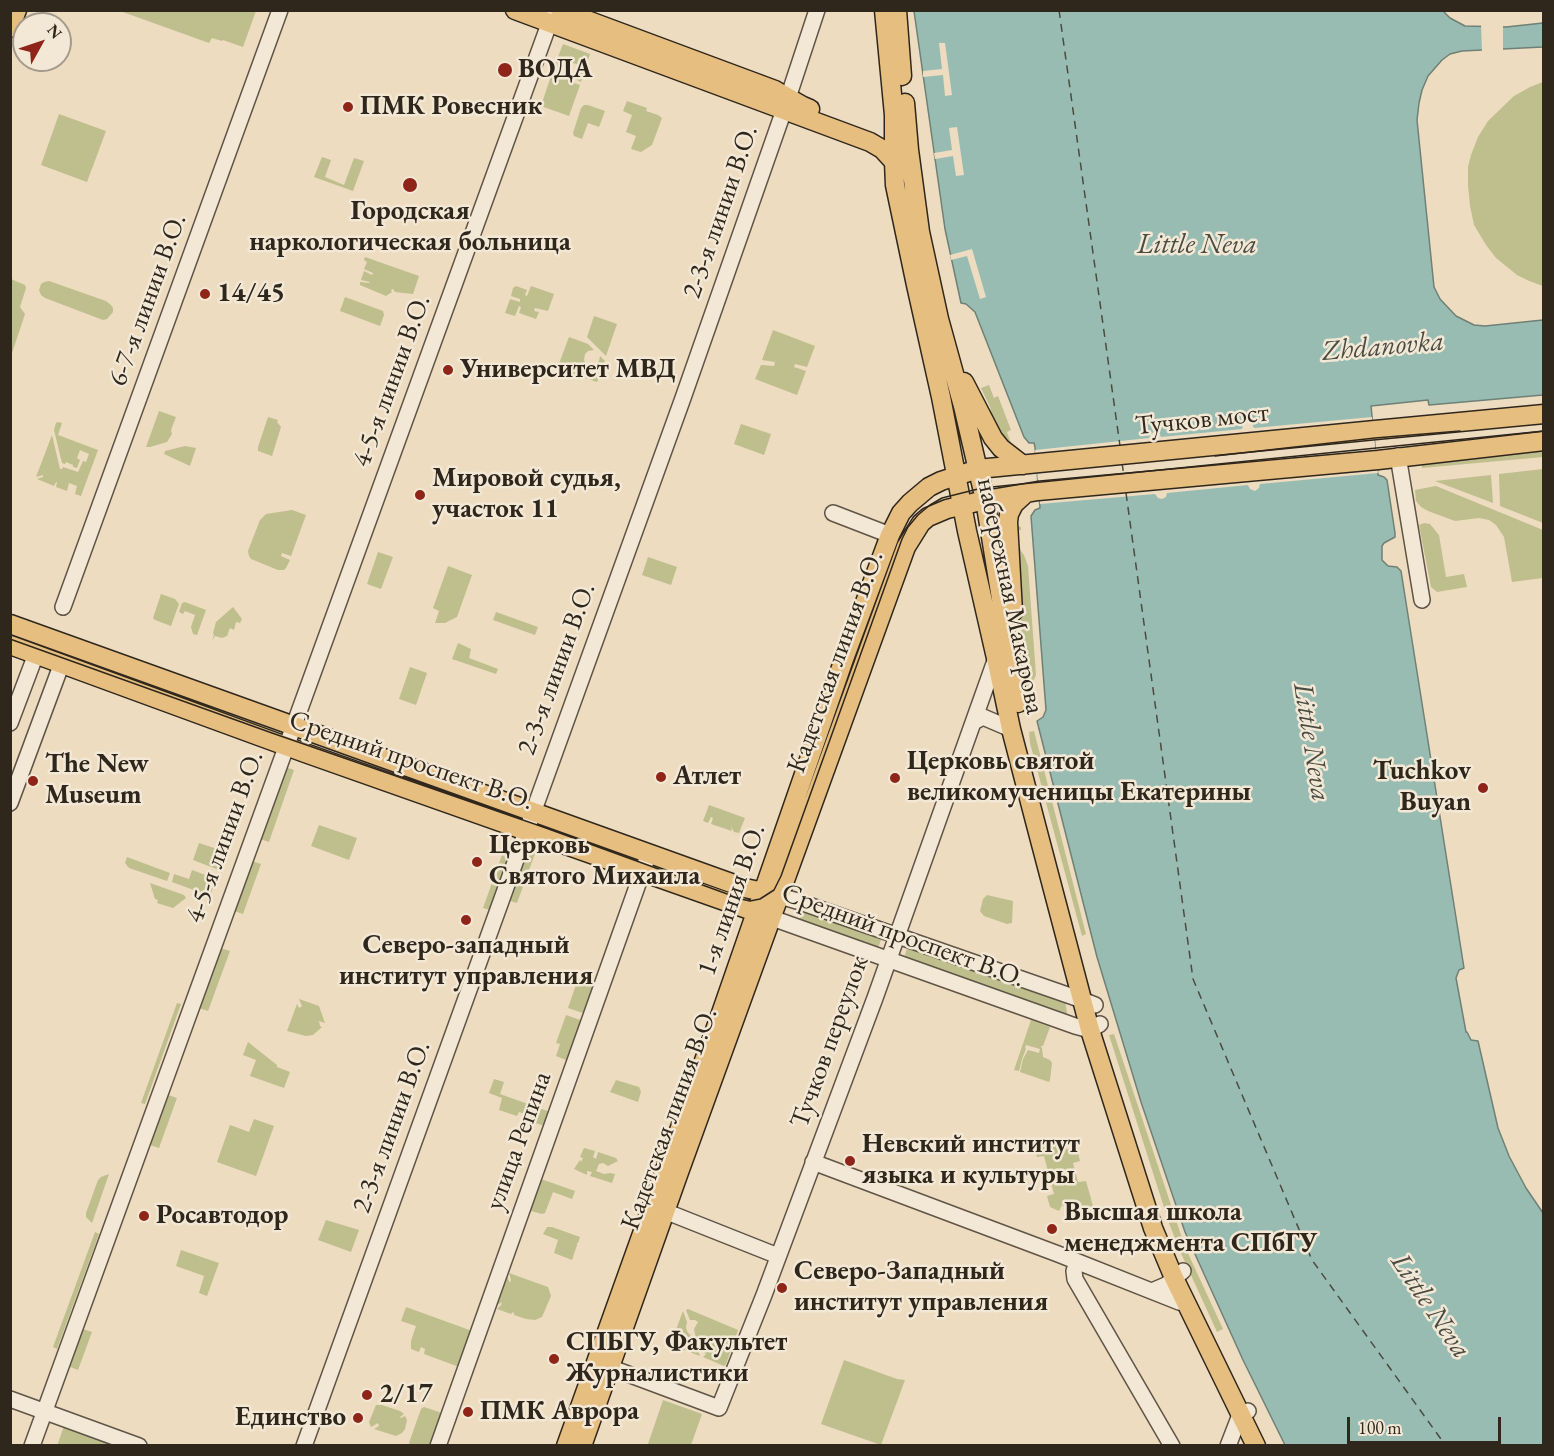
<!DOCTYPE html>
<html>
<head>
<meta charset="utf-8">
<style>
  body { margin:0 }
  #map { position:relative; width:1554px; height:1456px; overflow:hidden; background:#eddcc0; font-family:"EB Garamond",serif }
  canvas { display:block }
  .frame { position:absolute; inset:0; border:12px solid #30271c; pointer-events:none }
  .north { position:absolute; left:12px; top:12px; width:60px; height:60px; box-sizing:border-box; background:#f3e8d6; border:2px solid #a59b8c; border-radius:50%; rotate:50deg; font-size:16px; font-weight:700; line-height:24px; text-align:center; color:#30271c }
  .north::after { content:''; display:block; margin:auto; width:21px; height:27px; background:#8f2418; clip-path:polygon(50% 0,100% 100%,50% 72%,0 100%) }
  .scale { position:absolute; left:1347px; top:1417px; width:154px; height:27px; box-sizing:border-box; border:3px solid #30271c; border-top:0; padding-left:8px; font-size:18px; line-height:21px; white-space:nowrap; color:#30271c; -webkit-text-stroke:4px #f3e8d6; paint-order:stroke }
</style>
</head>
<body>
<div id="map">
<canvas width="1554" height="1456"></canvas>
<div class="frame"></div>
<div class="north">N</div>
<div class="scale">100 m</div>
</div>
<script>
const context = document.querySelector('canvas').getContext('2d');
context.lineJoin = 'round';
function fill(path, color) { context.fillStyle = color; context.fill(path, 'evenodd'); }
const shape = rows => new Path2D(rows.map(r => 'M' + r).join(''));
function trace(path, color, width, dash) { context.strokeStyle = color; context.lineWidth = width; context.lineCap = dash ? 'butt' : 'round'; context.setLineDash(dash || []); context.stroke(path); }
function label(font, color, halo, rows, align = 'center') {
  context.font = font + ' "EB Garamond",serif'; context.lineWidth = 5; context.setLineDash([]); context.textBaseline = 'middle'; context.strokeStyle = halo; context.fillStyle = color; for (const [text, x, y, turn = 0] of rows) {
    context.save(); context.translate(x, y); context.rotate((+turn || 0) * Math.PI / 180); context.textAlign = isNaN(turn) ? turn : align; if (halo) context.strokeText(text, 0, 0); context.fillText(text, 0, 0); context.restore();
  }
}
fill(shape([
  [120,11,256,11,243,47,223,40,222,41,212,38,209,43],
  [563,44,590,54,581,82,575,79,579,65,565,60,560,73,553,70],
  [551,76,558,78,563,76,571,79,574,83,580,85,569,116,541,106],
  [1543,82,1544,83,1543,286,1529,281,1517,275,1496,258,1486,245,1474,225,1470,206,1468,185,1468,167,1471,155,1478,137,1488,121,1514,96,1530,87],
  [627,101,647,108,646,111,658,115,662,118,652,145,641,152,631,149,636,136,626,132,632,115,623,111],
  [584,105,588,105,605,111,599,127,588,123,582,139,574,136,573,133,581,108],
  [59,114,106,131,87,182,41,165],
  [322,157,331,160,325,177,344,185,354,158,364,161,353,191,314,177],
  [365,257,419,276,413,294,395,292,393,289,391,290,392,292,386,296,360,285,360,282,369,283,370,282,361,280,364,271,372,275,373,273,364,269,367,262,364,260],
  [11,279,25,285,26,288,20,307,25,314,11,356],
  [49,281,106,301,111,305,113,308,113,312,107,319,103,320,45,298,41,295,39,290,41,284,44,282],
  [516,286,527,290,525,295,527,296,531,286,554,294,548,311,535,308,534,311,539,312,536,319,519,313,521,307,519,306,515,316,505,313,510,299,520,302,520,299,511,296,513,288],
  [345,297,383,311,384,315,380,326,340,311],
  [594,316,617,324,606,356,587,337],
  [773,330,815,346,807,367,795,364,794,367,806,371,797,395,755,379,761,365,774,366,775,362,762,360],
  [569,337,588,344,594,350,588,351,585,354,584,360,586,364,591,366,595,365,599,361,600,356,605,361,597,382,557,369],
  [989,385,994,398,998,396,1011,430,1007,432,1012,446,1012,450,995,429,990,407,981,388],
  [159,411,176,417,171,430,172,434,167,442,150,447,146,447],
  [268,417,278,420,277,422,281,427,272,456,258,451,258,447],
  [58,422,62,423,58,435,98,450,81,496,75,494,77,486,69,483,67,491,56,487,57,482,56,482,54,486,37,479,43,477,43,475,36,477,52,435,60,469,62,469,63,467,78,472,83,461,86,462,89,454,80,450,77,458,80,460,77,468,73,467,73,465,66,462,65,464,62,463,54,430,56,423],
  [741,424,771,434,764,455,734,444],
  [185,446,196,448,190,466,164,454,165,451],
  [1543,449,1543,457,1422,468,1422,460],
  [1543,469,1543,523,1500,506,1499,474],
  [1491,475,1493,503,1435,481],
  [1436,486,1543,530,1543,578,1512,582,1504,537,1496,525,1489,520,1479,518,1455,521,1428,511,1421,507,1416,501,1415,490],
  [292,510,306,515,291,556,282,553,281,556,290,560,286,568,284,570,278,570,251,559,249,556,248,551,260,520,266,514],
  [1424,523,1430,524,1439,535,1446,577,1464,574,1467,587,1437,592,1431,587,1419,525],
  [1013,525,1021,527,1021,530,1017,531,1021,551,1024,555,1028,566,1036,675,1032,684,1026,686],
  [378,552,393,557,381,589,367,584],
  [648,557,677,567,671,585,642,575],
  [448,566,472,575,457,617,445,623,435,623,439,611,433,608],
  [161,594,175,599,179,604,171,626,155,620,153,618],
  [185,602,206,610,197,635,193,634,191,627,195,615,185,611,183,614,179,612,182,603],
  [233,607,242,619,240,623,236,622,234,630,230,628,227,636,222,638,215,636,212,641,214,635,213,633,216,622],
  [496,612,538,627,535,635,493,620],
  [458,643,471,649,469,658,498,669,496,674,452,659],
  [410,667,427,673,416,705,399,699],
  [1034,731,1086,934,1082,936,1030,743,1029,732],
  [285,767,294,770,269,842,260,839],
  [709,805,745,818,739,833,734,832,731,826,732,831,711,824,713,818,711,817,708,823,703,821],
  [319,825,357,838,349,860,311,846],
  [507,841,514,843,490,910,483,908],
  [199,843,226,852,219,870,193,860],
  [529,849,536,851,517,903,510,901],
  [127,857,170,873,167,881,129,868,125,863],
  [252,861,261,864,243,914,234,911],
  [192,870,216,879,210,896,172,882,174,874,189,879],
  [150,883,184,895,186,898,173,908,157,903,158,900,155,899],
  [987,895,1013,901,1012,923,1007,924,984,916,980,911,983,899],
  [804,908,882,937,877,951,799,921],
  [908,946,1065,1001,1068,1018,903,960],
  [220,948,230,951,208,1011,199,1008],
  [578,979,599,986,586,1014,568,1008],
  [299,999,319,1006,325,1023,319,1021,320,1026,322,1027,313,1035,306,1036,287,1031,297,1004,299,1008,302,1006],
  [177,1003,181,1004,145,1104,141,1103],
  [566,1015,583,1021,571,1065,565,1063,566,1060,556,1056,560,1044,556,1043],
  [1031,1020,1050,1027,1043,1046,1041,1046,1041,1047,1042,1048,1043,1057,1050,1060,1052,1063,1050,1080,1049,1082,1020,1072,1023,1059,1028,1050,1039,1053,1040,1049,1026,1045,1025,1048,1026,1049,1022,1059,1019,1071,1014,1070],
  [1114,1034,1184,1244,1178,1246,1169,1223,1109,1035],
  [248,1042,277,1065,277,1067,290,1072,284,1088,250,1076,256,1060,243,1055],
  [494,1079,504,1082,500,1094,553,1113,548,1127,529,1121,530,1116,519,1112,517,1116,499,1110,502,1098,489,1093],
  [616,1080,639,1087,641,1092,638,1102,610,1092],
  [168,1095,177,1098,159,1148,150,1145],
  [254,1119,274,1126,256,1176,217,1162,230,1125,249,1132],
  [1040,1140,1045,1141,1078,1153,1080,1161,1073,1163,1078,1182,1086,1181,1095,1213,1093,1217,1062,1205,1059,1211,1050,1207,1047,1196,1054,1194,1044,1156,1037,1157,1034,1146,1035,1143],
  [584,1148,595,1151,593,1157,596,1159,598,1152,616,1158,618,1161,608,1166,603,1163,599,1164,596,1171,604,1174,610,1173,615,1174,612,1183,590,1176,592,1172,587,1171,587,1175,574,1169,580,1160,581,1162,583,1158,580,1157],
  [109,1174,92,1223,86,1217,86,1213,98,1180,101,1177],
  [541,1179,575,1191,572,1199,553,1192,545,1213,542,1214,531,1211,530,1209],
  [326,1220,359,1230,351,1252,318,1240],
  [547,1227,552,1227,580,1237,578,1243,577,1243,577,1245,572,1260,554,1253,558,1240,543,1234],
  [95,1232,99,1234,57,1349,53,1347],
  [1186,1249,1223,1329,1217,1332,1180,1251],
  [181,1250,219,1263,207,1296,199,1293,204,1276,176,1266],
  [509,1273,548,1287,551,1296,542,1317,535,1320,526,1319,514,1315,514,1313,513,1312,511,1314,497,1309,501,1305,502,1302,494,1307,506,1274,510,1283,511,1280],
  [406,1307,475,1332,462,1368,424,1354,425,1349,421,1347,419,1352,411,1349,411,1341,416,1326,401,1321],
  [688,1309,738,1330,726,1364,724,1366,703,1357,706,1354,700,1349,695,1334,694,1329,698,1322,695,1320,690,1320,686,1310],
  [683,1311,687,1322,686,1327,687,1331,693,1339,700,1356,679,1348,675,1344,673,1338],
  [83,1329,92,1332,78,1370,70,1367],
  [844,1360,897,1379,905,1380,881,1445,821,1424],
  [663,1400,702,1414,691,1445,648,1444],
  [376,1405,382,1405,400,1411,404,1414,400,1417,401,1418,405,1416,407,1420,405,1429,402,1433,396,1436,374,1429,379,1426,378,1423,371,1427,369,1422],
  [424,1407,445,1414,434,1445,410,1445,409,1443,421,1409],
  [65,1423,127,1446,57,1446]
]), '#bfbe8d');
const water = shape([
  [1442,10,1450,18,1465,26,1506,27,1543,23,1543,47,1462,51,1450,54,1442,60,1428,76,1422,90,1419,103,1417,120,1434,287,1440,299,1456,316,1474,325,1485,326,1543,320,1543,395,1429,405,1428,400,1371,406,1378,475,1384,477,1387,480,1395,533,1395,537,1384,543,1382,546,1382,560,1388,566,1397,567,1401,571,1464,968,1459,970,1456,978,1466,1032,1467,1032,1471,1040,1478,1041,1498,1128,1509,1156,1526,1188,1543,1213,1543,1445,1285,1445,1243,1360,1185,1232,1141,1102,1097,957,1037,721,1043,717,1046,710,1031,516,1035,510,1040,508,1035,447,1034,443,1029,443,1024,437,975,312,966,304,961,303,945,229,914,11,1442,10]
]);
fill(water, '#99bcb2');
trace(water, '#6f8076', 1.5);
fill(shape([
  [1481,23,1503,24,1503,52,1482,53],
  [939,43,945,43,952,95,945,96,943,75,923,77,923,71,942,69],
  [957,127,964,175,956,176,953,156,935,159,934,153,952,150,949,128],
  [972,249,986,297,980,299,967,256,951,260,950,255],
  [1372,417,1378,473,1260,484,1259,488,1255,491,1250,489,1248,485,1167,493,1166,497,1162,499,1158,498,1155,494,1040,504,1035,450,1149,438,1151,434,1155,431,1159,433,1161,437,1242,429,1243,425,1247,422,1252,424,1254,428]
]), '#eddcc0');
trace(shape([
  [1059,10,1120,446],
  [1122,463,1124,476],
  [1126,493,1193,979,1312,1260,1446,1446]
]), '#4a4c42', 1.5, [8, 6]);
const minor = shape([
  [1398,456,1422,600],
  [833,513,890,535],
  [63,607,280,10],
  [974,722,983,717,1011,729],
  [10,723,33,662],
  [10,803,59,671],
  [780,896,797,901,1082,1000,1095,1005],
  [772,918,1075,1026,1090,1030,1100,1024],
  [813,1162,1058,1254,1179,1302,1186,1303],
  [657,1208,778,1256],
  [1077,1262,1074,1271,1075,1279,1172,1446],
  [1152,1291,1166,1285,1183,1271],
  [601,1364,719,1408,764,1295,875,998,996,658],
  [10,1399,139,1446],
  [32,1446,553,13],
  [304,1446,683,398,784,110,817,10],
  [438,1446,649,853],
  [1228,1446,1240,1415,1248,1411]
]);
const major = shape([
  [515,10,870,142,882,149,894,162],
  [560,10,775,90,803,106,810,109],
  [884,10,894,115,894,162,895,185,916,285,941,397,967,531,996,658,1011,729,1036,825,1090,1030,1153,1228,1174,1278,1256,1446],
  [897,10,902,76],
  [10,28,17,10],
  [905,103,909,150,920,232,939,319,963,406,985,500,1018,703],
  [964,382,993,438,1001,448,1023,465],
  [1013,612,1008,522,1009,514,1014,504,1026,493],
  [10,624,667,860,745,888,772,894],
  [10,645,305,753,767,916],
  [566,1446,720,1016,844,659,890,535,901,513,910,503,929,487,941,481,978,469,1375,430,1544,414],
  [582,1446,678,1175,906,547,921,523,928,517,947,509,985,500,1038,491,1378,460,1544,441]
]);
trace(minor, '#5f5445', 18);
trace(major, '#30271c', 21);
trace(minor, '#f3e8d6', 15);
trace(major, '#e6be80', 18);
trace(shape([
  [1215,456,1375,438,1460,431],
  [10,639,272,733,546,828,741,899,750,901,760,899,774,890,781,876,902,539,908,527,918,515,930,505,942,498,982,488,1544,431]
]), '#30271c', 1.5);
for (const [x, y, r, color] of [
  [505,70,8,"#8f2418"],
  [348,107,6,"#8f2418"],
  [410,185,8,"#8f2418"],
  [205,294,6,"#8f2418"],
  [448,370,6,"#8f2418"],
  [420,495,6,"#8f2418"],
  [661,777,6,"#8f2418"],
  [895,778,6,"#8f2418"],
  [33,781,6,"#8f2418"],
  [1483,788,6,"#8f2418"],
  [477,862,6,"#8f2418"],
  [466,920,6,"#8f2418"],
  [850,1161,6,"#8f2418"],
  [144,1216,6,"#8f2418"],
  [1052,1229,6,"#8f2418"],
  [782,1288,6,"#8f2418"],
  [554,1359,6,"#8f2418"],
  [367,1395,6,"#8f2418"],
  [468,1412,6,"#8f2418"],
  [358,1418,6,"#8f2418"]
]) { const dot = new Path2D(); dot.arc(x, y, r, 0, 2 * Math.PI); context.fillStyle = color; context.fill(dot); trace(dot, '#f3e8d6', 2); }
label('bold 27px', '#30271c', '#f3e8d6', [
  ["ВОДА",518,70],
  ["ПМК Ровесник",360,107],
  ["Городская",410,212,"center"],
  ["наркологическая больница",410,243,"center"],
  ["14/45",217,294],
  ["Университет МВД",460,370],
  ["Мировой судья,",432,479],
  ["участок 11",432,510],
  ["Церковь святой",907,762],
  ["великомученицы Екатерины",907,793],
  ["The New",45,765],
  ["Museum",45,796],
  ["Tuchkov",1471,772,"right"],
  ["Buyan",1471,803,"right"],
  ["Атлет",673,777],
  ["Церковь",489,846],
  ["Святого Михаила",489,877],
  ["Северо-западный",466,946,"center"],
  ["институт управления",466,977,"center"],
  ["Невский институт",862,1145],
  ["языка и культуры",862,1176],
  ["Высшая школа",1064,1213],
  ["менеджмента СПбГУ",1064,1244],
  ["Росавтодор",156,1216],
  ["Северо-Западный",794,1272],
  ["институт управления",794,1303],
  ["СПБГУ, Факультет",566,1343],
  ["Журналистики",566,1374],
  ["2/17",379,1395],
  ["ПМК Аврора",480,1412],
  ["Единство",346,1418,"right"]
], 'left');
label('27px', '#30271c', '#f3e8d6', [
  ["2-3-я линии В.О.",721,212,-71],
  ["6-7-я линии В.О.",148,300,-70],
  ["4-5-я линии В.О.",392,381,-70],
  ["Тучков мост",1202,420,-6],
  ["набережная Макарова",1010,596,78],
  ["Кадетская линия В.О.",836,662,-70],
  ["2-3-я линии В.О.",557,669,-70],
  ["Средний проспект В.О.",411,761,19],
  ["4-5-я линии В.О.",225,837,-70],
  ["1-я линия В.О.",732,900,-71],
  ["Средний проспект В.О.",903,936,20],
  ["Тучков переулок",830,1042,-70],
  ["Кадетская линия В.О.",670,1119,-70],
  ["2-3-я линии В.О.",392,1127,-70],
  ["улица Репина",519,1141,-70]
]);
label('italic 28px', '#4a4c42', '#f3e8d6', [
  ["Little Neva",1197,245],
  ["Zhdanovka",1383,347,-5],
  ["Little Neva",1311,742,81],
  ["Little Neva",1430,1306,56]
]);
</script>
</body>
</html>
